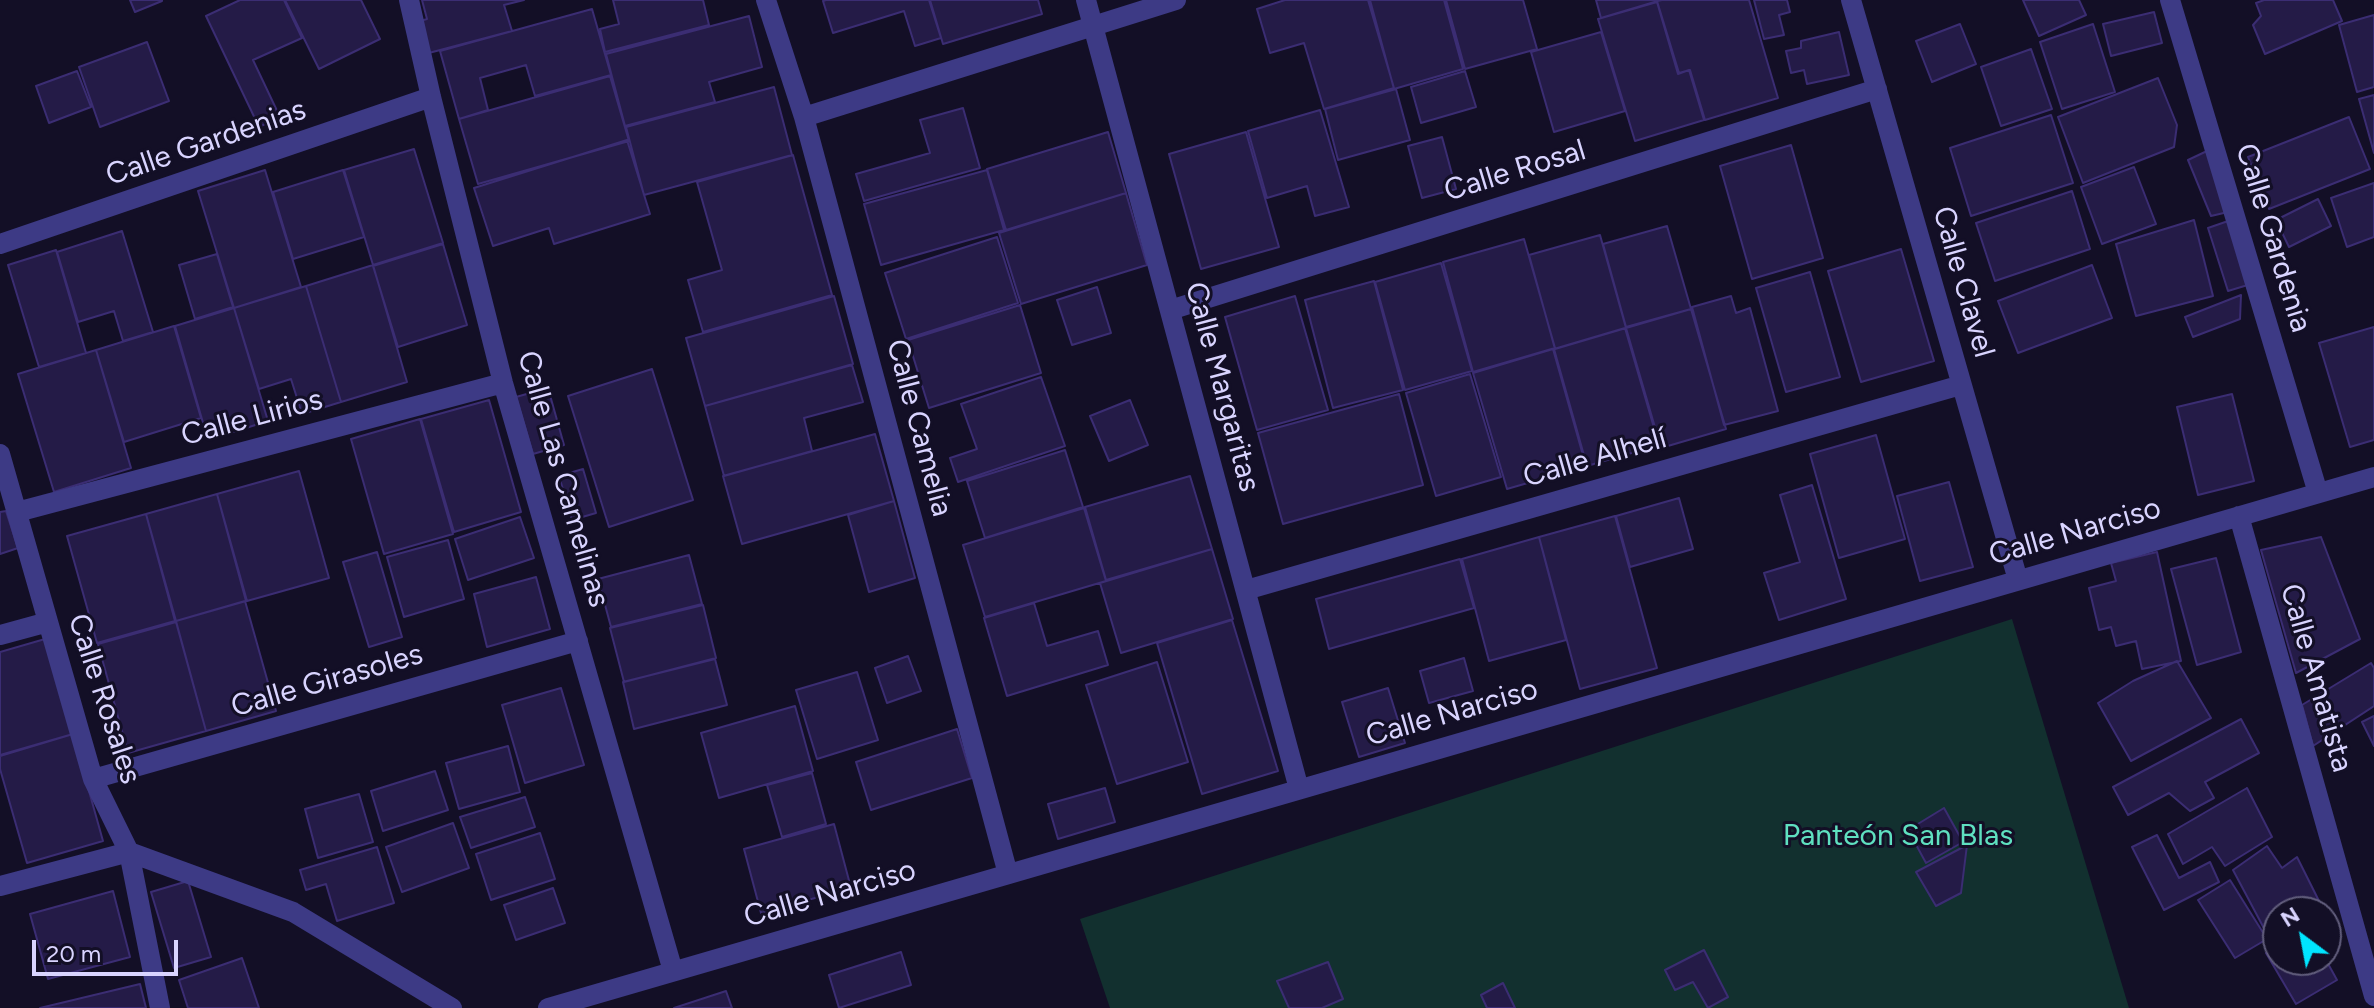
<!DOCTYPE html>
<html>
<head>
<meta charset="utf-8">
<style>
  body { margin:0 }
  #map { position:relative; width:2374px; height:1008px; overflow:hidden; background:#130f26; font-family:Figtree,sans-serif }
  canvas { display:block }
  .north { position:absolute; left:2262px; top:896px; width:80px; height:80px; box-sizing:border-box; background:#130f26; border:2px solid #625e7d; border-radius:50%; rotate:328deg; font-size:22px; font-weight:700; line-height:32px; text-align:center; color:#d9d4ff }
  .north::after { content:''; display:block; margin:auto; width:28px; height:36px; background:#00e5ff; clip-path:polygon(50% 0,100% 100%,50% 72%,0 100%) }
  .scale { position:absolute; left:32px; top:940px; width:146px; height:36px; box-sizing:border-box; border:4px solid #d9d4ff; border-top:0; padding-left:10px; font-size:24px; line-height:28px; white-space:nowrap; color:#d9d4ff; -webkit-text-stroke:6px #130f26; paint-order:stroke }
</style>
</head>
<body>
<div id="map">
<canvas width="2374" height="1008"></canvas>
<div class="north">N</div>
<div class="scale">20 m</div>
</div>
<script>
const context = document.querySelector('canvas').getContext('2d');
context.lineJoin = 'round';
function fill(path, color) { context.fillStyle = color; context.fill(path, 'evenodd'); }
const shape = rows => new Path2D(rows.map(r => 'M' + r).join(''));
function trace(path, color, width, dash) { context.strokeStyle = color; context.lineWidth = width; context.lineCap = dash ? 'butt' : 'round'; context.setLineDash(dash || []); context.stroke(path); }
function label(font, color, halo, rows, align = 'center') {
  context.font = font + ' Figtree,sans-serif'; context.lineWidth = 6; context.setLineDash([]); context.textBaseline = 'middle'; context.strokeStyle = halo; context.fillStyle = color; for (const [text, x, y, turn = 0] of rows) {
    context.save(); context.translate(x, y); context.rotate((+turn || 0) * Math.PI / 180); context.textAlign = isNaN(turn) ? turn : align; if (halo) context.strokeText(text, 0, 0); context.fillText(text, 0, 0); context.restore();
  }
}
fill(shape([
  [2012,619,2129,1008,1110,1008,1080,919]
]), '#12302f');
const building = shape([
  [130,0,162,0,162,1,135,12,130,0],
  [240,0,284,0,302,38,253,60,280,117,259,127,206,16,240,0],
  [285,0,361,0,380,39,319,69,285,0],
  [422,0,524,0,504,5,512,31,425,54,417,22,427,19,422,0],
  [613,0,703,0,709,25,605,52,600,29,619,24,613,0],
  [826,0,929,0,941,38,915,46,904,11,833,33,823,1,826,0],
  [930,0,1038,0,1042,14,943,44,930,0],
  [1285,0,1368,0,1394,88,1324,109,1304,43,1270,53,1257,9,1285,0],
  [1370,0,1444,0,1463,69,1394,89,1370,0],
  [1446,0,1523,0,1537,49,1465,69,1446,0],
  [1596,0,1661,0,1601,18,1596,0],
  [1662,0,1749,0,1778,98,1705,120,1690,70,1679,73,1657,1,1662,0],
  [1754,0,1787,0,1790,12,1779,15,1784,35,1764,39,1754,0],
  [2023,0,2079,0,2086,15,2039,36,2023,0],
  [2264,0,2333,0,2342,21,2265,54,2253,25,2261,16,2256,3,2264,0],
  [1657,2,1678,74,1689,70,1704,120,1635,141,1598,19,1657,2],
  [592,9,611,75,535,96,526,65,480,78,488,110,459,119,440,51,592,9],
  [2154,12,2162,43,2111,56,2103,24,2154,12],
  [2374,15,2374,87,2357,92,2339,25,2374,15],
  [749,16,762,67,709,82,715,102,625,126,606,54,749,16],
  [1960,24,1976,64,1932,82,1916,41,1960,24],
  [2093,24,2115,92,2062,109,2040,42,2093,24],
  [1601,32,1625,111,1554,132,1531,52,1601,32],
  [1839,32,1849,75,1807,84,1804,70,1791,73,1786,51,1801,48,1801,41,1839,32],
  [147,42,169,101,100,127,79,67,147,42],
  [2031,49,2052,109,2001,126,1981,67,2031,49],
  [77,71,91,107,49,123,36,86,77,71],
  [1465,71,1476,107,1421,123,1411,87,1465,71],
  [610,76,629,141,478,184,459,119,610,76],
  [2158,78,2177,125,2174,147,2083,183,2058,117,2158,78],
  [774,87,792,155,644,195,626,127,774,87],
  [1396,89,1410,140,1338,160,1325,109,1396,89],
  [2374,95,2374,153,2359,99,2374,95],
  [963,108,980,168,864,201,856,174,930,153,920,120,963,108],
  [1320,110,1349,207,1315,216,1307,186,1267,198,1248,131,1320,110],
  [2051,115,2073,183,1971,216,1950,148,2051,115],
  [2349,117,2370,169,2269,209,2248,157,2349,117],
  [1108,132,1126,193,1006,230,987,169,1108,132],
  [1246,132,1279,247,1201,269,1169,154,1246,132],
  [1442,137,1456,189,1422,198,1408,146,1442,137],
  [627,140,650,214,554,244,549,228,493,246,474,188,627,140],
  [1791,145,1823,258,1752,279,1720,166,1791,145],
  [414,149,443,243,373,265,344,170,414,149],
  [2207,151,2228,212,2211,216,2188,160,2207,151],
  [793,155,832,295,703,332,688,280,722,270,697,182,793,155],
  [2134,167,2156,224,2102,244,2081,187,2134,167],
  [265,170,301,287,234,308,198,191,265,170],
  [343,170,364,237,293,259,273,192,343,170],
  [987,170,1004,230,881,265,864,204,987,170],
  [2374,183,2374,237,2347,247,2331,198,2374,183],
  [2072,191,2090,249,1995,281,1976,223,2072,191],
  [1126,193,1147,265,1021,304,999,233,1126,193],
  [2318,199,2331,226,2289,247,2276,220,2318,199],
  [2194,220,2213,296,2136,316,2116,244,2194,220],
  [2231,220,2251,284,2228,291,2208,228,2231,220],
  [1667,226,1691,309,1626,327,1603,244,1667,226],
  [122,231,153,332,123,341,114,311,78,322,57,252,122,231],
  [1600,235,1626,328,1555,349,1529,255,1600,235],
  [997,237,1018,303,906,339,885,273,997,237],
  [1524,239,1555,348,1473,372,1443,262,1524,239],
  [443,244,467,325,398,347,373,266,443,244],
  [1901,249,1934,361,1861,382,1828,271,1901,249],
  [56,250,86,353,39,367,8,265,56,250],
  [217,254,233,307,195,319,179,265,217,254],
  [1441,263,1472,371,1405,390,1375,282,1441,263],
  [373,265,407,382,341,402,306,286,373,265],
  [2092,265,2112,318,2018,353,1998,301,2092,265],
  [1810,272,1840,377,1786,392,1756,288,1810,272],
  [1374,281,1403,390,1333,408,1305,300,1374,281],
  [306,286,341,402,302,414,291,379,259,389,234,308,306,286],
  [1097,287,1111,333,1072,345,1057,300,1097,287],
  [2241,295,2240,319,2193,337,2185,317,2241,295],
  [834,296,853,364,705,406,686,338,834,296],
  [1295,296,1328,410,1257,430,1225,317,1295,296],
  [1731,296,1736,313,1750,308,1778,411,1724,425,1692,307,1731,296],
  [1020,305,1041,373,929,408,908,340,1020,305],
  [234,308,268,421,208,440,175,326,234,308],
  [1691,309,1726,429,1661,448,1626,328,1691,309],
  [174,326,201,418,124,442,96,350,174,326],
  [2374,327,2374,440,2350,447,2319,343,2374,327],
  [1625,328,1659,445,1587,466,1554,349,1625,328],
  [1553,349,1586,466,1507,489,1473,373,1553,349],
  [96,350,131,468,54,492,18,374,96,350],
  [852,365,863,402,804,418,812,451,724,476,705,406,852,365],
  [652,369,693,500,609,527,568,396,652,369],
  [1470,374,1501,477,1436,496,1406,393,1470,374],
  [1041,377,1065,446,958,482,950,458,977,449,961,404,1041,377],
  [548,388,564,445,533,454,516,397,548,388],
  [1399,394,1423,485,1283,524,1258,433,1399,394],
  [2232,394,2254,481,2198,495,2177,407,2232,394],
  [489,400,521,512,454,532,421,419,489,400],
  [1130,400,1148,445,1109,461,1090,416,1130,400],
  [420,419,453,534,384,554,351,439,420,419],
  [875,434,894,501,742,544,723,476,875,434],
  [1876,435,1905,539,1839,558,1810,454,1876,435],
  [1065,450,1083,507,985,538,967,481,1065,450],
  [583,469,596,513,572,520,559,476,583,469],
  [299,471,329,578,247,601,217,494,299,471],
  [1190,476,1212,549,1106,580,1085,507,1190,476],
  [1949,482,1973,567,1920,581,1897,496,1949,482],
  [1812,485,1846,599,1779,620,1764,573,1800,562,1780,495,1812,485],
  [217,494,246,601,176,621,146,514,217,494],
  [1679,498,1693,549,1630,567,1616,516,1679,498],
  [894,501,915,578,869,592,848,515,894,501],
  [1084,508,1106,581,985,617,963,545,1084,508],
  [6,511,18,548,0,554,0,512,6,511],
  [146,514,175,621,97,643,67,536,146,514],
  [1615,516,1657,668,1580,689,1539,537,1615,516],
  [520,517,534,558,468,580,455,539,520,517],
  [1539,537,1566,640,1489,661,1462,559,1539,537],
  [2321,537,2360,639,2296,673,2261,550,2321,537],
  [448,540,464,599,404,617,387,557,448,540],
  [1212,549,1233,619,1121,653,1100,583,1212,549],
  [377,552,402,637,369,647,343,562,377,552],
  [2157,552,2181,661,2142,669,2136,641,2116,646,2111,627,2099,630,2089,588,2116,581,2111,563,2157,552],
  [689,555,702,604,611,627,598,579,689,555],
  [2216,558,2241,652,2197,665,2171,569,2216,558],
  [1460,559,1474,608,1329,649,1316,599,1460,559],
  [536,577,550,629,487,647,474,594,536,577],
  [245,601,276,711,206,731,176,621,245,601],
  [1034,603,1047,646,1098,631,1108,665,1007,696,984,618,1034,603],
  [703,605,716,658,624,682,610,628,703,605],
  [1232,620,1278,771,1202,794,1157,643,1232,620],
  [176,622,206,731,128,753,98,644,176,622],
  [45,639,73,734,0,755,0,652,45,639],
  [908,656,921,691,887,703,875,668,908,656],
  [1464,658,1473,691,1429,703,1420,671,1464,658],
  [715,659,727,705,634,729,623,682,715,659],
  [2177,661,2211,718,2131,761,2098,703,2133,681,2177,661],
  [1157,662,1188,762,1117,784,1086,685,1157,662],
  [2371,663,2374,668,2374,706,2313,746,2302,705,2371,663],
  [857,672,878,740,817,759,796,690,857,672],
  [561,688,584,765,525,783,502,705,561,688],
  [1388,688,1405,743,1359,757,1342,702,1388,688],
  [795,706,813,771,719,798,701,733,795,706],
  [2374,716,2374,746,2362,722,2374,716],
  [2241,719,2259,753,2205,782,2214,798,2190,811,2169,793,2128,815,2113,787,2241,719],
  [957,729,972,778,871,810,856,762,957,729],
  [73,734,103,841,27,863,0,769,0,756,73,734],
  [508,746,520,792,459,809,446,763,508,746],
  [435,771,448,810,383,831,371,791,435,771],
  [812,773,826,824,782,837,767,785,812,773],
  [1105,788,1115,822,1058,839,1048,804,1105,788],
  [2247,788,2272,837,2225,866,2212,847,2183,864,2168,834,2247,788],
  [359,794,373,842,318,858,305,809,359,794],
  [525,797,535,827,471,848,460,817,525,797],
  [1944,808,1963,842,1926,863,1908,830,1944,808],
  [453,823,469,868,402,892,386,847,453,823],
  [834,824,851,888,761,913,744,849,834,824],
  [540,833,555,879,491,900,476,854,540,833],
  [2157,835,2179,878,2210,862,2219,882,2164,910,2132,847,2157,835],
  [1967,845,1961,893,1936,906,1916,872,1967,845],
  [2267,846,2282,868,2297,857,2320,903,2304,912,2278,912,2278,928,2267,934,2233,870,2267,846],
  [377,847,394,903,337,921,326,884,306,890,300,870,377,847],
  [2230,880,2267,939,2235,958,2198,900,2230,880],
  [188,881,211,957,174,968,151,892,188,881],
  [553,888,565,923,516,940,504,905,553,888],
  [113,891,130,957,48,979,30,914,113,891],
  [2278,945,2278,960,2326,960,2337,980,2296,1004,2266,953,2278,945],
  [1704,950,1728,997,1708,1008,1693,982,1675,990,1665,970,1704,950],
  [901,952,911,985,839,1008,829,975,901,952],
  [242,958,259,1008,188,1008,179,980,242,958],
  [1328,962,1343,999,1322,1008,1289,1008,1277,981,1328,962],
  [1503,983,1515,1008,1487,1008,1481,995,1503,983],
  [140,984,146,1008,40,1008,140,984],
  [726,991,732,1008,674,1008,726,991]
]);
fill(building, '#241b47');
trace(building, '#3b2d73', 2);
trace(shape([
  [409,0,431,97,503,383,673,971],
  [766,0,804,117,1008,874],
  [1086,0,1299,789],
  [1851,0,2018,580],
  [2170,0,2318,493],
  [804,117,1176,0],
  [0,244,431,97],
  [1170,310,1877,89],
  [0,454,93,779,129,852,160,1008],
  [17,512,503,383],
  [2239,516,2374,996],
  [1246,590,1961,385],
  [0,635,48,622],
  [93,779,578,641],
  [0,886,129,852,293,912,452,1008],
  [548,1008,2374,477]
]), '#3d3a85', 20);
label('30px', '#d9d4ff', '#130f26', [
  ["Calle Gardenias",206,143,-19],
  ["Calle Rosal",1515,171,-17],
  ["Calle Gardenia",2273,238,73],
  ["Calle Clavel",1963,282,74],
  ["Calle Margaritas",1222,387,75],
  ["Calle Lirios",252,418,-15],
  ["Calle Camelia",919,428,75],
  ["Calle Alhelí",1595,458,-16],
  ["Calle Las Camelinas",563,479,74],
  ["Calle Narciso",2075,532,-16],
  ["Calle Amatista",2316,678,74],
  ["Calle Girasoles",327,681,-16],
  ["Calle Rosales",104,699,72],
  ["Calle Narciso",1452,713,-16],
  ["Calle Narciso",830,894,-16]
]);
label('30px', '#5fe0c0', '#130f26', [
  ["Panteón San Blas",1898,836]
]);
</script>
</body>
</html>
